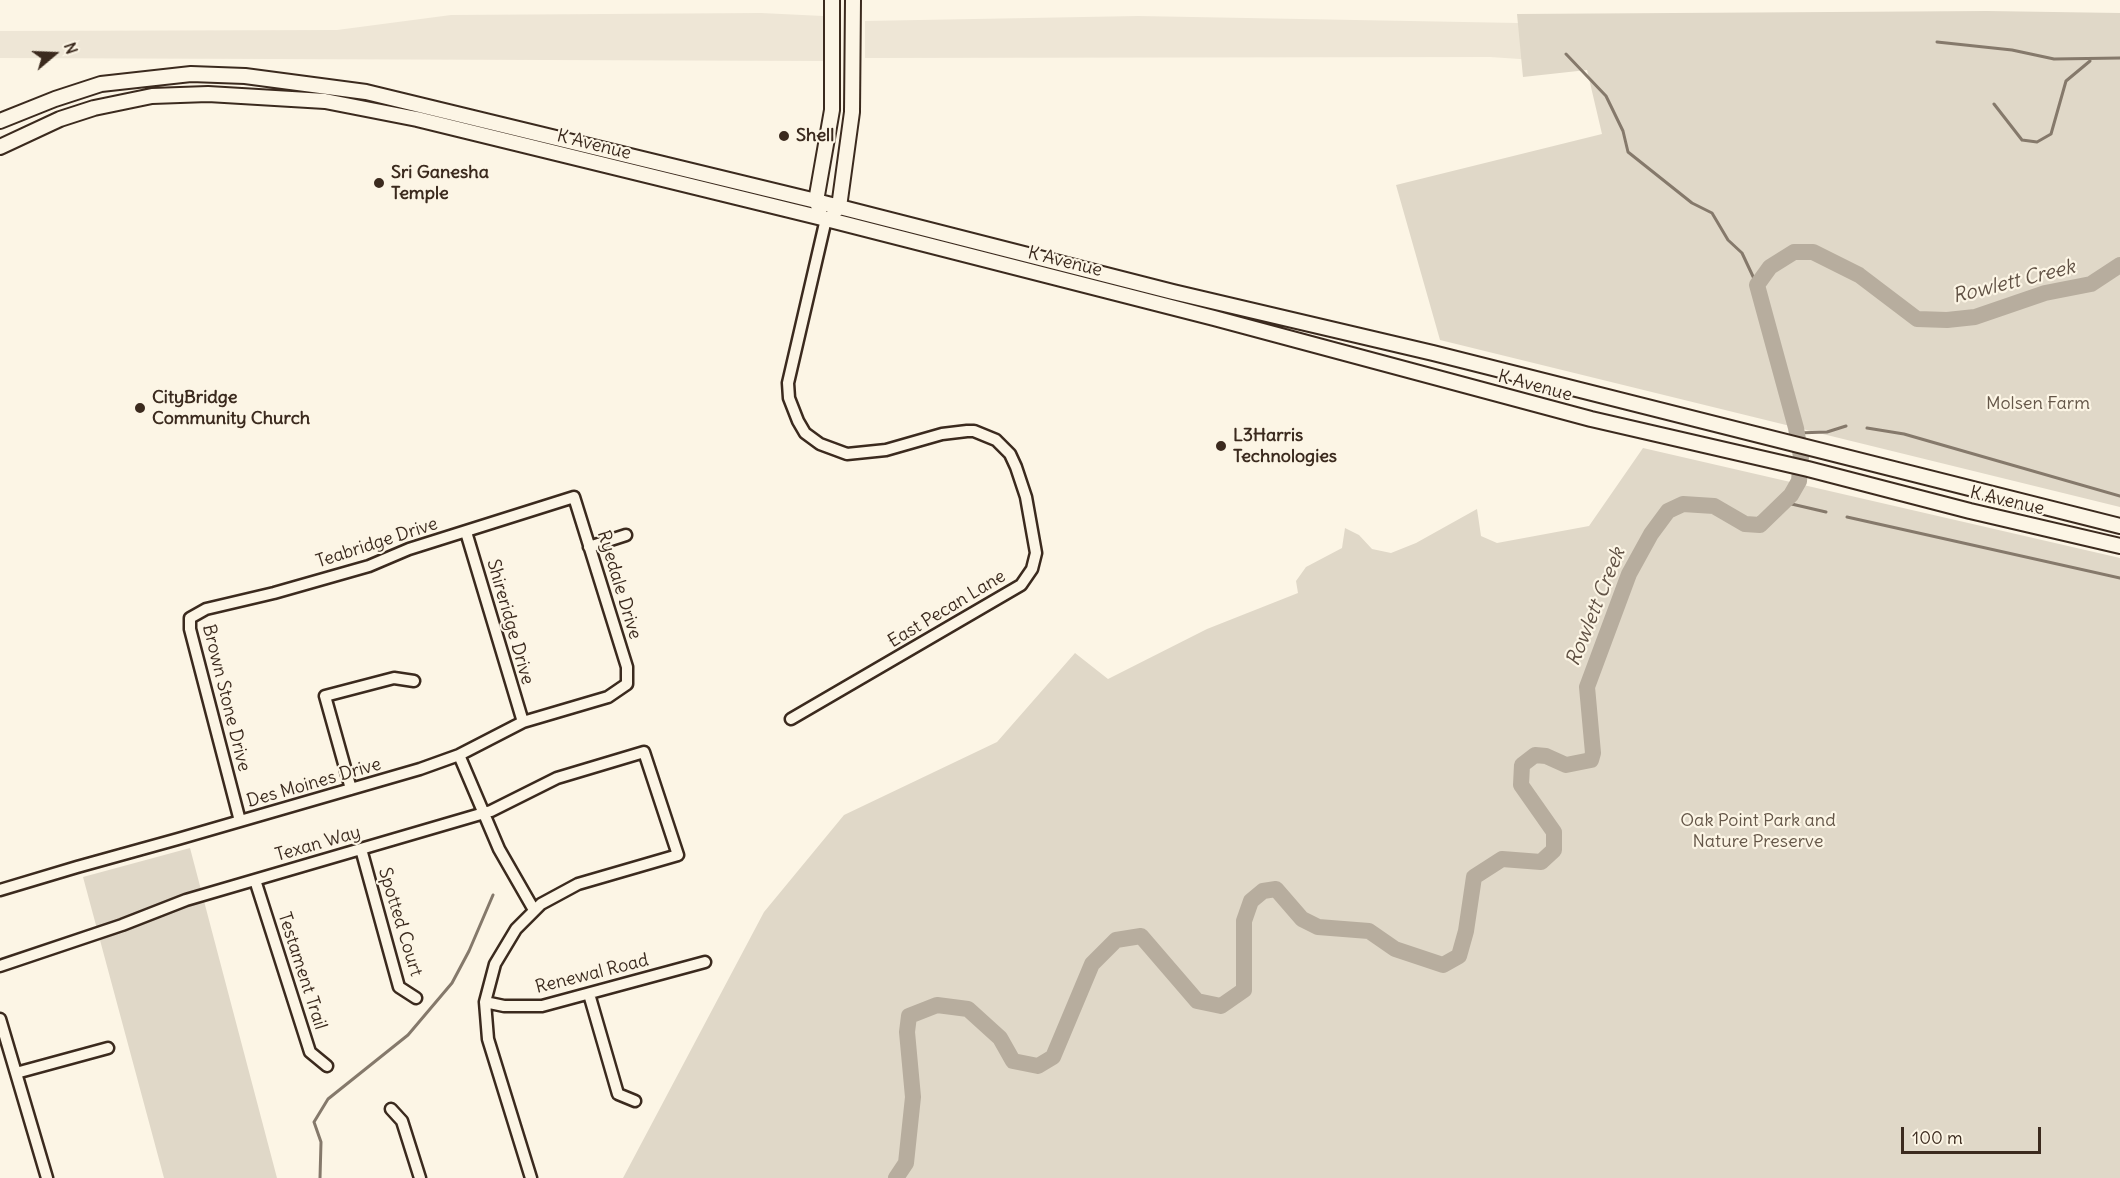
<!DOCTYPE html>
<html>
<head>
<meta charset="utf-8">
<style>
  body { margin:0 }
  #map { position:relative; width:2120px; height:1178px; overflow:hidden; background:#fcf5e5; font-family:Delius,sans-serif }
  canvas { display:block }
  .north { position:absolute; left:24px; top:24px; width:60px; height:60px; -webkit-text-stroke:4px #fcf5e5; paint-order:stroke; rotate:71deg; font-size:16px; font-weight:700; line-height:24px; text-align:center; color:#3b2a1e }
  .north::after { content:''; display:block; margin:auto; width:21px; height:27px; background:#3b2a1e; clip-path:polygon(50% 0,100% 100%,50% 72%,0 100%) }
  .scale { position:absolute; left:1901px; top:1127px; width:140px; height:27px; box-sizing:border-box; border:3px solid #3b2a1e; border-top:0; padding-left:8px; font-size:18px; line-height:21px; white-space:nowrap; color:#3b2a1e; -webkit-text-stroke:4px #fcf5e5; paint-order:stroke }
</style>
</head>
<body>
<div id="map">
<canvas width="2120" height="1178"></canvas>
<div class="north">N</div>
<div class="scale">100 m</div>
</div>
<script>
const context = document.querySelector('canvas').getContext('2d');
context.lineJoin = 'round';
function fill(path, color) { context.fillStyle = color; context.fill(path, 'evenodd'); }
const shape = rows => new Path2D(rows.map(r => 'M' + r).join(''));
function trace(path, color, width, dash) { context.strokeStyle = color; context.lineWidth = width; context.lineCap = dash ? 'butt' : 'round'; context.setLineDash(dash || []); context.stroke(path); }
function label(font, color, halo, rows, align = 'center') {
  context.font = font + ' Delius,sans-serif'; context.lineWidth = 4.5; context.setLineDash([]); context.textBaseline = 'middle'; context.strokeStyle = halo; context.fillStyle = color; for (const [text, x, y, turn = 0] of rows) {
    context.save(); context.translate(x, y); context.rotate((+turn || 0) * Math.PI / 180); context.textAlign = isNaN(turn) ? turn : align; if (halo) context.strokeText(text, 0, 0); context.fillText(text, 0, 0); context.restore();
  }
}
fill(shape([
  [761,13,823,16,823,61,0,58,0,31,337,30,451,15],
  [1138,16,1518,23,1668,69,1490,57,865,58,865,21]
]), '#eee6d6');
fill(shape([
  [1987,11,2120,13,2120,507,1440,340,1396,185,1602,134,1587,70,1523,77,1517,14],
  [1643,448,2120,558,2120,1178,623,1178,764,912,844,815,997,742,1075,653,1108,679,1207,629,1298,593,1296,581,1306,567,1342,548,1345,528,1359,535,1372,549,1391,553,1416,543,1477,509,1481,536,1497,543,1589,526],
  [190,848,277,1178,164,1178,83,877]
]), '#e0d8c8');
trace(shape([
  [1937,42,2012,50,2054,59,2120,58],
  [1566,54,1606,96,1623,131,1628,152,1692,203,1712,213,1728,240,1742,253,1757,285],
  [1994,104,2022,140,2037,142,2051,134,2066,81,2090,61],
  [1867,428,1904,434,2120,496],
  [1797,433,1827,432,1846,426],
  [1783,502,1826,512],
  [1847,517,2120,578],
  [320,1178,321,1142,314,1122,328,1099,408,1035,452,983,469,951,493,895]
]), '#85796b', 3);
trace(shape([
  [896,1178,906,1163,913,1097,907,1032,909,1016,937,1005,968,1009,1000,1038,1013,1061,1038,1066,1053,1057,1092,964,1116,940,1141,936,1197,1001,1221,1006,1244,990,1244,921,1251,901,1263,891,1276,889,1302,919,1318,927,1369,931,1395,949,1443,965,1459,956,1466,931,1474,877,1502,859,1541,862,1554,850,1554,832,1521,785,1522,765,1535,755,1546,756,1566,765,1591,760,1593,753,1587,687,1629,574,1651,534,1668,511,1683,504,1714,506,1745,524,1760,525,1791,495,1799,481,1801,457,1796,428,1757,285,1770,267,1794,252,1813,252,1859,275,1917,319,1947,320,1975,317,2045,293,2091,284,2120,265]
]), '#b7ad9e', 16);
const minor = shape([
  [466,532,523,722],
  [589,547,626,535],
  [791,719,1021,585,1032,569,1036,553,1026,497,1016,467,1010,454,996,440,974,431,967,431,942,434,886,450,847,454,820,444,805,433,798,421,789,398,788,383,826,219],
  [459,755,499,849,534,910],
  [351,789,325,696,394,678,414,681],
  [361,849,399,987,416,998],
  [255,880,310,1052,327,1066],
  [0,890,77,867,178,839,420,769,459,755,523,722,608,697,627,684,627,667,574,497,409,549,369,566,274,593,206,609,190,618,190,629,240,821],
  [0,966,122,925,186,900,491,811,557,778,644,752,678,855,578,884,541,904,516,929,495,964,485,1002,488,1039,531,1178],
  [589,994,618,1094,635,1101],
  [485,1002,504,1006,542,1006,705,962],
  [0,1019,47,1178],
  [16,1073,108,1048],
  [391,1109,402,1121,420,1178]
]);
const major = shape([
  [0,121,55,99,101,84,191,74,245,76,366,92,816,201,1173,292,1433,353,2120,526],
  [0,147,60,119,94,108,152,96,208,94,325,101,417,119,826,219,1214,318,1591,419,1808,469,1970,511,2120,546],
  [820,209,816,201,832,110,832,0],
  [834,212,839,207,852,112,853,0]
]);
trace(minor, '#3b2a1e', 15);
trace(major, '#3b2a1e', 18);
trace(minor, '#fcf5e5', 10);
trace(major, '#fcf5e5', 14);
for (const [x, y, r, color] of [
  [784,136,6,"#3b2a1e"],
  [379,183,6,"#3b2a1e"],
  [140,408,6,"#3b2a1e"],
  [1221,446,6,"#3b2a1e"]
]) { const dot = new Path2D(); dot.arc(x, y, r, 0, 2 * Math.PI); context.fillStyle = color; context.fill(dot); trace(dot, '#fcf5e5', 2); }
label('bold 18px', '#3b2a1e', '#fcf5e5', [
  ["Shell",796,136],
  ["Sri Ganesha",391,173],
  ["Temple",391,194],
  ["CityBridge",152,398],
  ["Community Church",152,419],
  ["L3Harris",1233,436],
  ["Technologies",1233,457]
], 'left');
label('18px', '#3b2a1e', '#fcf5e5', [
  ["K Avenue",594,145,14],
  ["K Avenue",1065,262,14],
  ["K Avenue",1535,386,15],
  ["K Avenue",2007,501,13],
  ["Teabridge Drive",377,543,-18],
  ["Ryedale Drive",619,585,73],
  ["East Pecan Lane",947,609,-31],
  ["Shireridge Drive",510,622,74],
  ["Brown Stone Drive",226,698,76],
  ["Des Moines Drive",314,783,-16],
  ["Texan Way",318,844,-16],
  ["Spotted Court",400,922,73],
  ["Testament Trail",302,971,72],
  ["Renewal Road",592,974,-14]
]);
label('18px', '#645648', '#fcf5e5', [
  ["Molsen Farm",2038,404],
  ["Oak Point Park and",1758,821],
  ["Nature Preserve",1758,842]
]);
label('italic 20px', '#605144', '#fcf5e5', [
  ["Rowlett Creek",2014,282,-14],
  ["Rowlett Creek",1596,607,-68]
]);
</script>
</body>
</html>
